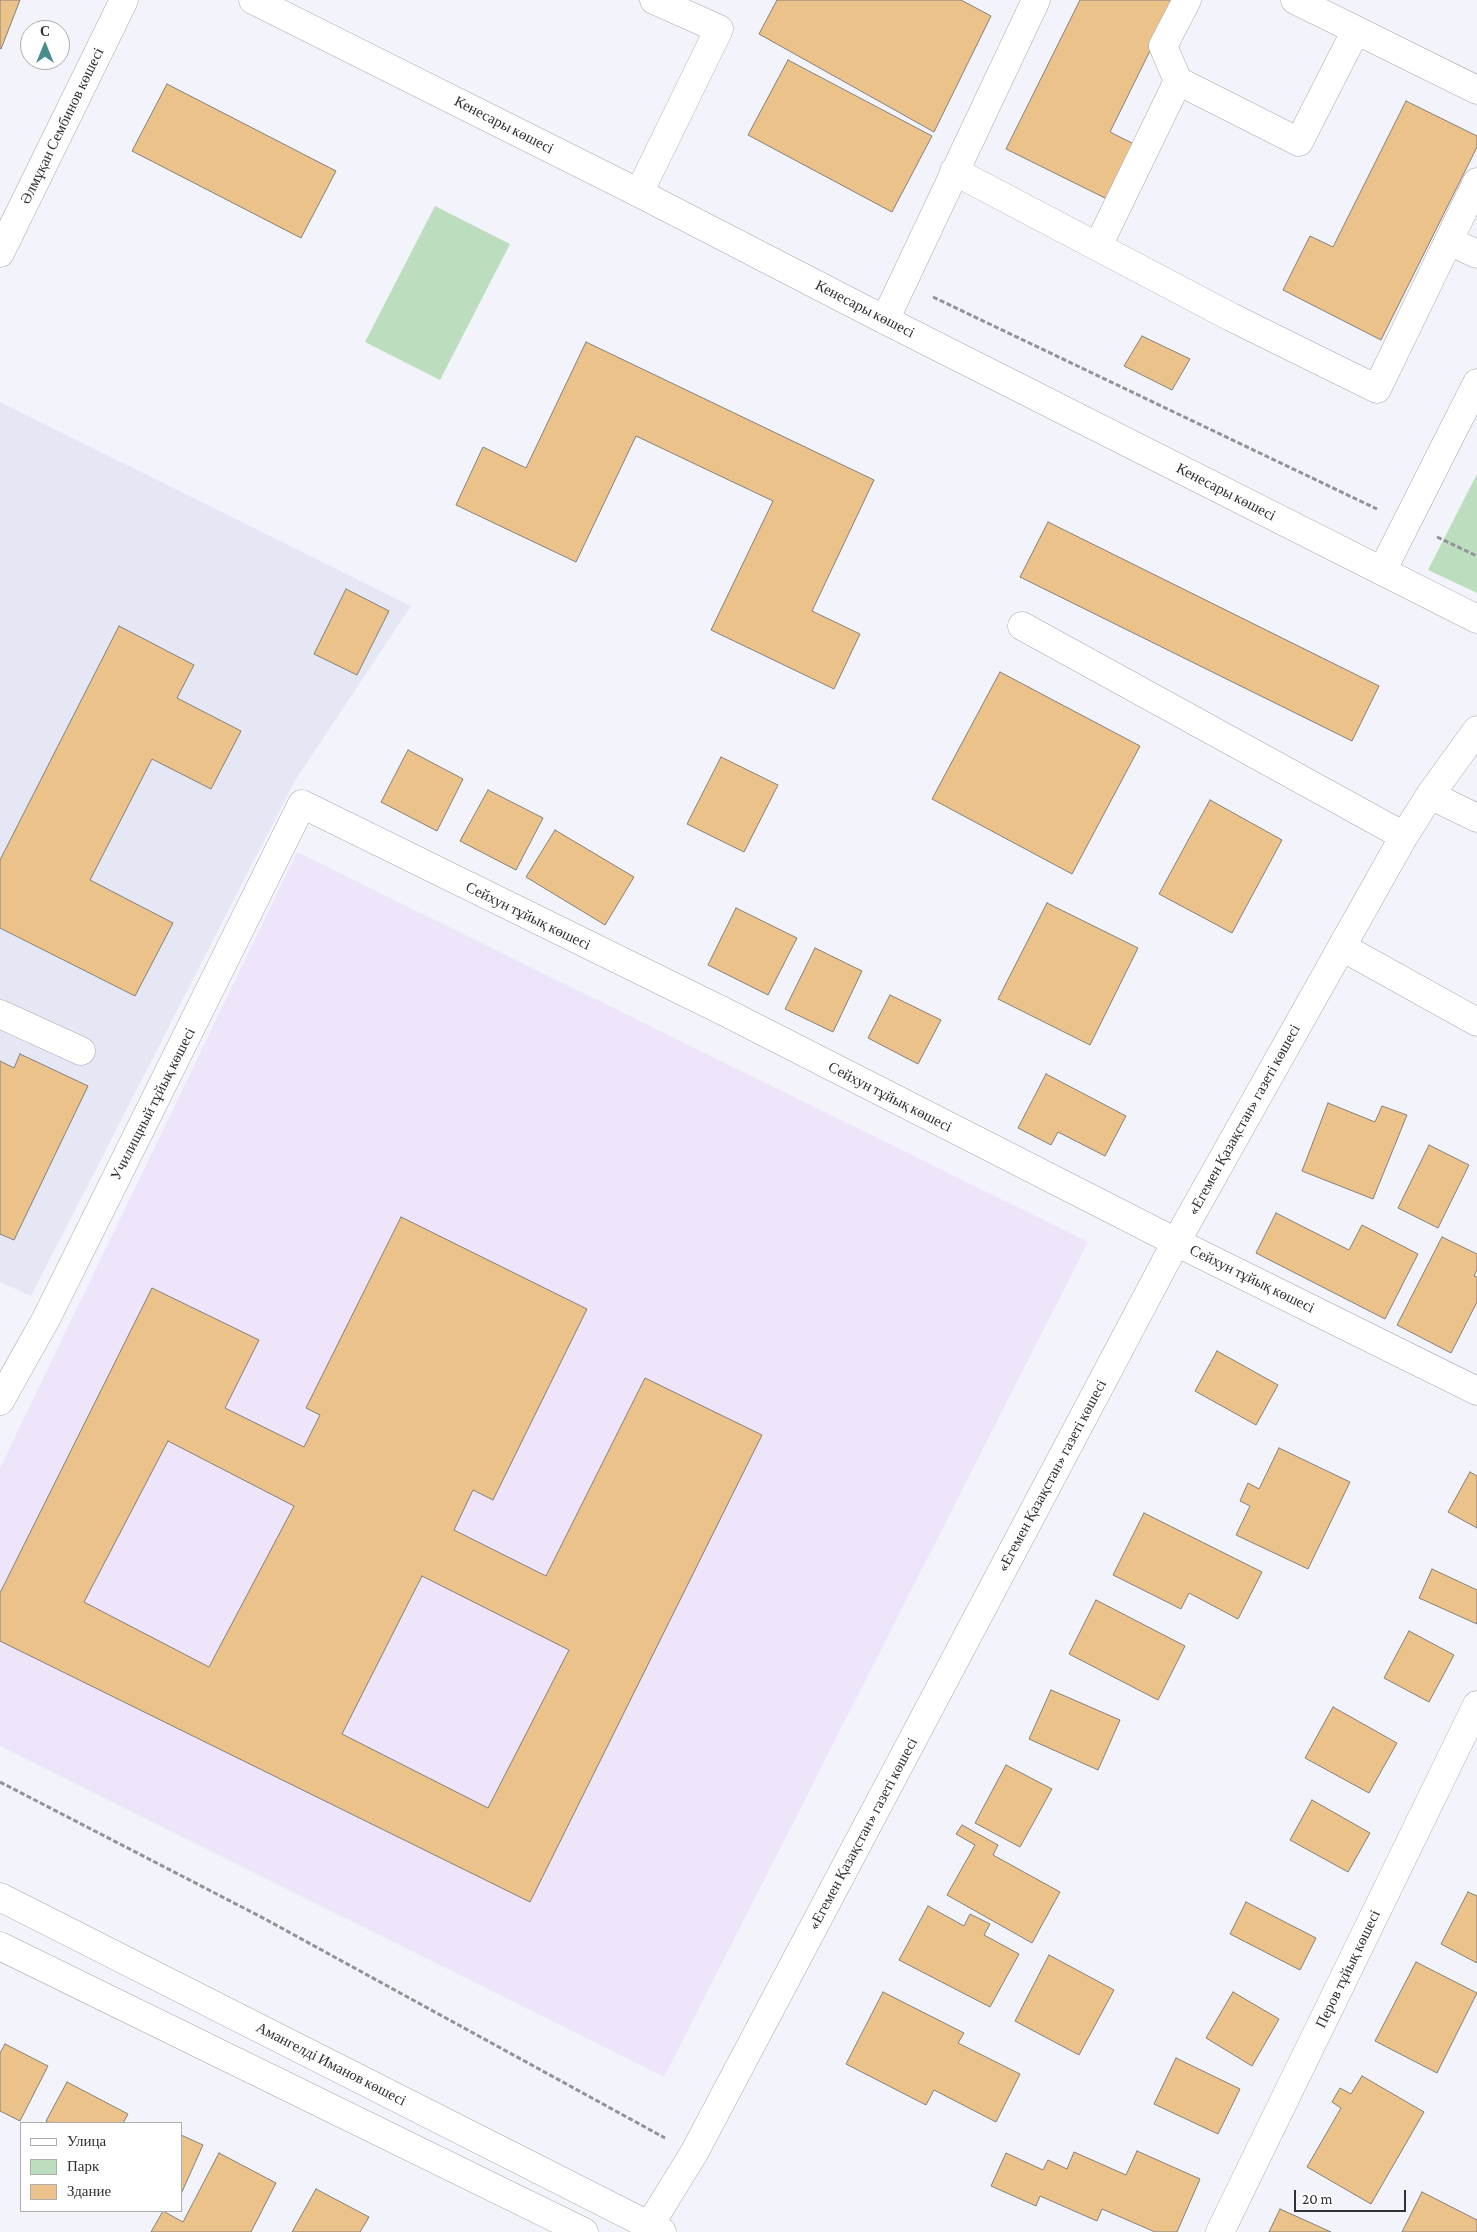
<!DOCTYPE html>
<html>
<head>
<meta charset="utf-8">
<style>
  body { margin:0 }
  #map { position:relative; width:1477px; height:2232px; overflow:hidden; background:#f2f3fb; font-family:"Crimson Pro",serif }
  canvas { display:block }
  .legend { position:absolute; left:20px; top:2122px; width:162px; height:90px; box-sizing:border-box; background:#fff; border:1px solid #adadae; margin:0; padding:6px 9px; list-style:none; font-size:15px; color:#313134 }
  .legend li { display:flex; align-items:center; gap:10px; height:25px }
  .legend b { width:25px; border:1px solid #adadae }
  .north { position:absolute; left:20px; top:20px; width:50px; height:50px; box-sizing:border-box; background:#fff; border:1px solid #adadae; border-radius:50%; rotate:0deg; font-size:14px; font-weight:700; line-height:20px; text-align:center; color:#313134 }
  .north::after { content:''; display:block; margin:auto; width:18px; height:22px; background:#468d8c; clip-path:polygon(50% 0,100% 100%,50% 72%,0 100%) }
  .scale { position:absolute; left:1294px; top:2190px; width:112px; height:22px; box-sizing:border-box; border:2px solid #313134; border-top:0; padding-left:6px; font-size:15px; line-height:18px; white-space:nowrap; color:#313134; -webkit-text-stroke:4px #fff; paint-order:stroke }
</style>
</head>
<body>
<div id="map">
<canvas width="1477" height="2232"></canvas>
<ul class="legend">
<li><b style="height:6px;background:#fff"></b>Улица</li>
<li><b style="height:14px;background:#bdddbf"></b>Парк</li>
<li><b style="height:14px;background:#ebc289"></b>Здание</li>
</ul>
<div class="north">С</div>
<div class="scale">20 m</div>
</div>
<script>
const context = document.querySelector('canvas').getContext('2d');
context.lineJoin = 'round';
function fill(path, color) { context.fillStyle = color; context.fill(path, 'evenodd'); }
const shape = rows => new Path2D(rows.map(r => 'M' + r).join(''));
function trace(path, color, width, dash) { context.strokeStyle = color; context.lineWidth = width; context.lineCap = dash ? 'butt' : 'round'; context.setLineDash(dash || []); context.stroke(path); }
function label(font, color, halo, rows, align = 'center') {
  context.font = font + ' "Crimson Pro",serif'; context.lineWidth = 5; context.setLineDash([]); context.textBaseline = 'middle'; context.strokeStyle = halo; context.fillStyle = color; for (const [text, x, y, turn = 0] of rows) {
    context.save(); context.translate(x, y); context.rotate((+turn || 0) * Math.PI / 180); context.textAlign = isNaN(turn) ? turn : align; if (halo) context.strokeText(text, 0, 0); context.fillText(text, 0, 0); context.restore();
  }
}
fill(shape([
  [0,402,411,606,294,782,31,1296,0,1282]
]), '#e5e7f5');
fill(shape([
  [297,852,1088,1242,664,2077,0,1746,0,1468]
]), '#eee5fb');
fill(shape([
  [435,206,510,244,440,380,365,342],
  [1477,474,1477,593,1428,570]
]), '#bdddbf');
const building = shape([
  [0,0,20,0,1,49,0,48,0,0],
  [777,0,961,0,991,16,934,132,759,34,777,0],
  [1080,0,1175,0,1110,132,1138,146,1111,201,1006,149,1080,0],
  [788,60,932,136,892,212,748,135,788,60],
  [167,84,336,171,301,238,132,151,167,84],
  [1406,101,1477,136,1477,147,1381,340,1283,290,1310,236,1333,247,1406,101],
  [1142,336,1190,359,1172,390,1124,366,1142,336],
  [586,342,874,480,812,611,860,634,834,689,711,630,773,501,636,436,576,562,456,505,483,447,526,468,586,342],
  [1048,522,1379,686,1352,741,1020,577,1048,522],
  [346,589,389,611,357,675,314,654,346,589],
  [119,626,194,665,177,698,241,731,211,789,152,759,90,880,173,923,135,996,0,928,0,860,119,626],
  [1000,672,1140,746,1072,874,932,799,1000,672],
  [408,750,463,779,437,831,381,802,408,750],
  [721,757,778,785,744,852,687,824,721,757],
  [488,790,543,818,516,870,460,841,488,790],
  [1210,800,1282,840,1232,933,1159,894,1210,800],
  [555,830,634,877,605,925,526,877,555,830],
  [1047,903,1138,948,1090,1045,998,999,1047,903],
  [736,908,797,938,768,995,708,965,736,908],
  [815,948,862,971,833,1032,785,1009,815,948],
  [890,995,941,1020,918,1064,868,1038,890,995],
  [20,1054,88,1086,14,1240,0,1234,0,1061,14,1068,20,1054],
  [1046,1074,1126,1116,1105,1156,1058,1132,1051,1145,1018,1128,1046,1074],
  [1328,1103,1375,1122,1382,1106,1407,1115,1373,1199,1302,1171,1328,1103],
  [1429,1145,1469,1165,1438,1228,1398,1208,1429,1145],
  [1276,1213,1349,1250,1362,1225,1418,1254,1385,1319,1256,1253,1276,1213],
  [401,1217,587,1309,493,1500,473,1490,454,1530,546,1576,645,1378,762,1435,530,1902,0,1641,0,1593,152,1288,259,1340,225,1408,304,1447,320,1415,306,1408,401,1217],
  [168,1441,294,1506,209,1667,84,1602,168,1441],
  [422,1576,569,1650,488,1808,342,1734,422,1576],
  [1442,1237,1477,1254,1477,1270,1474,1276,1477,1277,1477,1302,1451,1353,1397,1325,1442,1237],
  [1217,1351,1278,1385,1256,1425,1195,1391,1217,1351],
  [1279,1448,1350,1482,1308,1569,1236,1535,1250,1506,1240,1501,1248,1483,1259,1489,1279,1448],
  [1470,1472,1477,1476,1477,1528,1448,1512,1470,1472],
  [1144,1513,1262,1572,1238,1619,1189,1593,1181,1609,1113,1575,1144,1513],
  [1432,1569,1477,1590,1477,1624,1419,1598,1432,1569],
  [1096,1600,1185,1646,1158,1700,1069,1654,1096,1600],
  [1409,1631,1454,1655,1429,1702,1384,1678,1409,1631],
  [1051,1690,1120,1720,1098,1770,1029,1739,1051,1690],
  [1333,1707,1397,1743,1369,1793,1305,1758,1333,1707],
  [1006,1765,1052,1789,1020,1847,975,1823,1006,1765],
  [1312,1800,1370,1833,1348,1872,1290,1840,1312,1800],
  [962,1825,998,1845,993,1855,1060,1892,1032,1943,947,1895,975,1845,956,1834,962,1825],
  [1468,1892,1477,1896,1477,1963,1441,1944,1468,1892],
  [1246,1902,1316,1938,1300,1970,1230,1934,1246,1902],
  [928,1906,964,1926,970,1914,990,1924,984,1935,1019,1954,990,2007,899,1960,928,1906],
  [1049,1955,1114,1990,1079,2055,1015,2021,1049,1955],
  [1416,1962,1477,1993,1437,2073,1375,2041,1416,1962],
  [883,1992,964,2033,958,2043,1020,2074,996,2122,934,2090,926,2105,846,2064,883,1992],
  [1233,1992,1279,2019,1252,2066,1206,2038,1233,1992],
  [5,2044,48,2066,20,2121,0,2111,0,2053,5,2044],
  [1176,2058,1240,2089,1218,2134,1154,2104,1176,2058],
  [1362,2076,1424,2112,1371,2204,1307,2167,1341,2108,1332,2102,1340,2088,1351,2094,1362,2076],
  [67,2082,128,2114,123,2123,50,2123,46,2121,67,2082],
  [181,2135,203,2145,181,2194,181,2135],
  [1137,2151,1200,2179,1177,2232,1155,2232,1102,2209,1097,2221,1040,2196,1036,2206,991,2186,1006,2153,1043,2170,1048,2160,1067,2169,1074,2152,1126,2175,1137,2151],
  [219,2153,276,2183,251,2232,151,2232,163,2211,183,2222,219,2153],
  [316,2189,369,2217,360,2232,292,2232,316,2189],
  [1422,2192,1477,2220,1477,2232,1402,2232,1422,2192],
  [1280,2209,1331,2232,1269,2232,1280,2209]
]);
fill(building, '#ebc289');
trace(building, '#85807b', 1);
const minor = shape([
  [1295,0,1477,90],
  [1178,81,1299,142,1356,30],
  [954,171,1231,317,1377,389,1477,182],
  [639,193,719,29,654,0],
  [1449,241,1477,254],
  [1098,246,1178,81,1163,46,1187,0],
  [0,253,124,0],
  [885,320,1036,0],
  [1382,571,1477,383],
  [1022,626,1404,836],
  [1430,795,1477,818],
  [1342,947,1477,1022],
  [0,1014,81,1051],
  [0,1401,46,1319,302,804,723,1011,1176,1242,1477,1391],
  [649,2226,694,2153,1176,1242,1404,836,1430,795,1477,730],
  [1220,2232,1477,1705]
]);
const major = shape([
  [253,0,639,193,885,320,1477,619],
  [0,1897,662,2232],
  [0,1946,584,2232]
]);
trace(minor, '#a9aab0', 29);
trace(major, '#a9aab0', 29);
trace(shape([
  [933,297,1377,509],
  [1437,537,1477,556],
  [0,1782,265,1919,665,2138]
]), '#929398', 3, [5, 2.5]);
trace(minor, '#fff', 28);
trace(major, '#fff', 28);
label('15px', '#313134', '#fff', [
  ["Кенесары көшесі",504,125,27],
  ["Әлмұқан Сембинов көшесі",62,126,-64],
  ["Кенесары көшесі",865,309,27],
  ["Кенесары көшесі",1226,492,27],
  ["Сейхун тұйық көшесі",528,916,26],
  ["Сейхун тұйық көшесі",890,1097,27],
  ["Училищный тұйық көшесі",153,1104,-63],
  ["«Егемен Қазақстан» газеті көшесі",1244,1120,-61],
  ["Сейхун тұйық көшесі",1252,1279,26],
  ["«Егемен Қазақстан» газеті көшесі",1052,1476,-62],
  ["«Егемен Қазақстан» газеті көшесі",863,1834,-62],
  ["Перов тұйық көшесі",1348,1969,-64],
  ["Амангелді Иманов көшесі",331,2064,27]
]);
</script>
</body>
</html>
